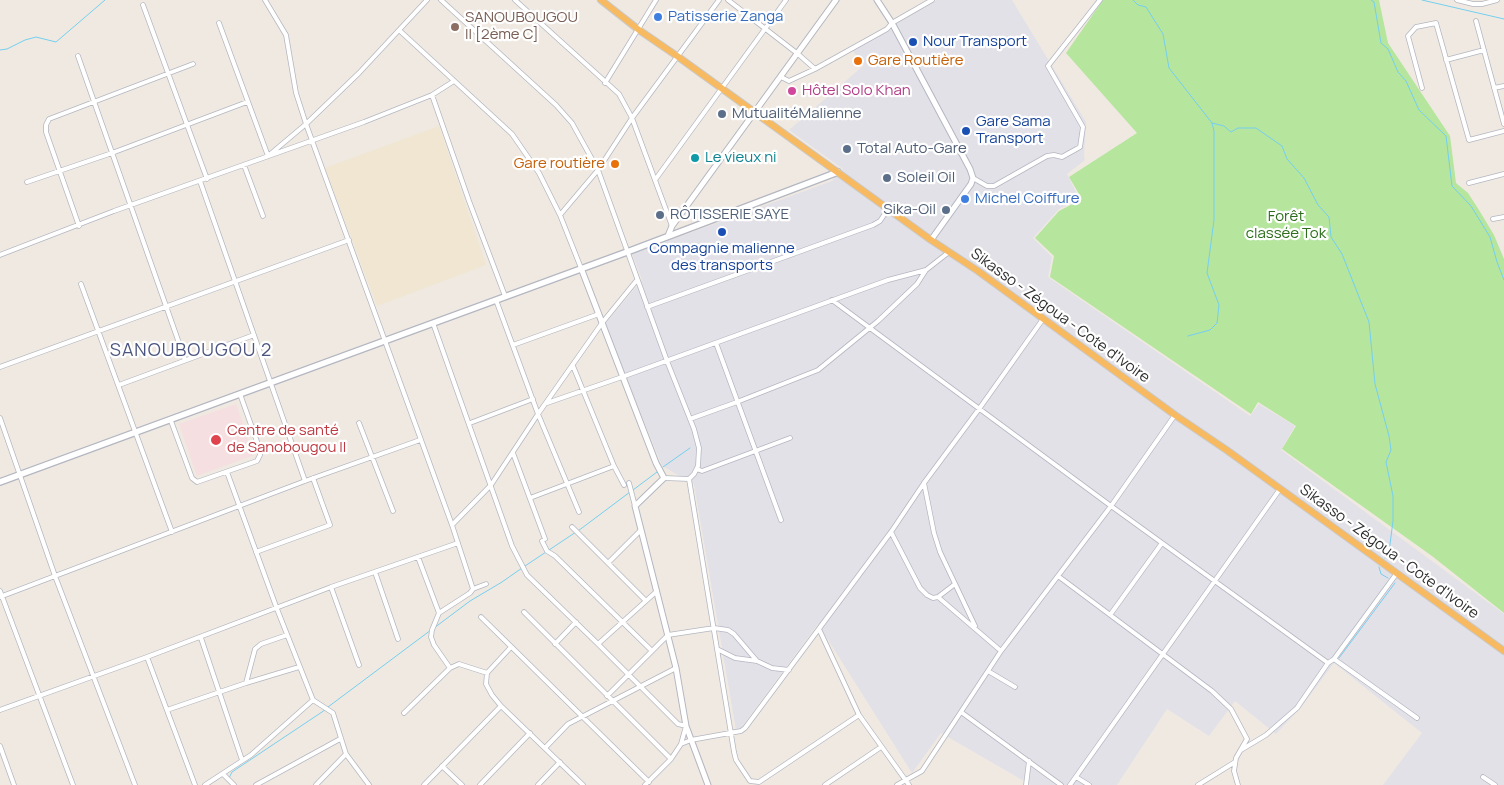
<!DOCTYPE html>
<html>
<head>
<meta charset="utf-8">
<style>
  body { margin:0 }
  canvas { display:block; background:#efe9e1 }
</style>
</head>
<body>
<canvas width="1504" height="785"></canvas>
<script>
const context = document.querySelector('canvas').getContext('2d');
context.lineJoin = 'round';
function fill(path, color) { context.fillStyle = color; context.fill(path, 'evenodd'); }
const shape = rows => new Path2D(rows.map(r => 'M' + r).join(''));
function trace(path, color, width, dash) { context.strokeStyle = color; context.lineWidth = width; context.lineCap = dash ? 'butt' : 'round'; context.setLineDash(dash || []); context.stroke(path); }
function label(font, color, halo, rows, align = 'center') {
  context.font = font + ' Manrope,sans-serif'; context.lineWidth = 4.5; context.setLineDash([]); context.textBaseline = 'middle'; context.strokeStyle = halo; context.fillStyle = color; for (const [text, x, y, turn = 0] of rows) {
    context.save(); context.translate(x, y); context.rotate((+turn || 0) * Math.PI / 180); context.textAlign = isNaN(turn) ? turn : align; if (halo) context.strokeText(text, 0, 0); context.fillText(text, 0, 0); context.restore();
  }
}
fill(shape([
  [937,0,1012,0,1086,122,1084,157,1085,160,1067,174,1079,198,1059,209,1033,238,1052,257,1048,277,1250,416,1259,404,1295,426,1281,450,1504,614,1504,785,1383,785,1422,733,1334,663,1302,706,1276,734,1235,701,1209,736,1167,709,1117,785,1031,785,941,733,912,773,818,624,740,729,736,730,694,484,662,466,605,324,642,280,632,254,832,181,843,169,789,130,864,65,852,50]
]), '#e3e1e8');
fill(shape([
  [439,126,486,265,377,306,325,168]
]), '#f0e6d1');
fill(shape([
  [236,404,254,455,197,476,179,424]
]), '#f5dfe0');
fill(shape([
  [1103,0,1379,0,1388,43,1450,136,1456,183,1468,193,1479,210,1494,235,1504,259,1504,613,1432,556,1282,449,1296,426,1258,402,1251,414,1050,277,1054,256,1035,238,1059,211,1082,199,1069,177,1137,133,1066,53]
]), '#b6e59e');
trace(shape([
  [1133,0,1138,5,1146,7,1163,34,1169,68,1212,123,1214,131,1214,220,1207,273,1219,305,1217,323,1210,330,1188,336],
  [1371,0,1374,2,1381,43,1388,49,1398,72,1406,81,1419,110,1446,136,1452,186,1471,206,1490,237,1497,262,1504,280],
  [1422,0,1504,19],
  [0,50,7,49,25,40,36,37,56,42,105,0],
  [1212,123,1224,126,1231,132,1238,128,1256,128,1282,146,1287,159,1304,178,1318,205,1329,217,1331,237,1342,254,1369,322,1375,384,1389,436,1391,450,1386,462,1393,496,1393,521,1389,552,1385,558],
  [663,467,690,448],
  [633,490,657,472],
  [525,566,582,528,630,492],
  [1379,567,1381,574,1388,578],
  [434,628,470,601,502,582,522,568],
  [1339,658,1395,583],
  [328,707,431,630],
  [229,778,232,772,325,710]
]), '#75cff0', 1);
const minor = shape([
  [265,0,286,35,296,93,306,124,452,525,473,589],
  [441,0,556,105,572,123,598,170,667,361,694,429,699,448,698,466,694,474,689,479,664,478],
  [515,0,619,94,632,118,672,226],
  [728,0,798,54,815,69],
  [1457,0,1473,4,1482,4,1497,0],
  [143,5,207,179],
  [1476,21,1504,124],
  [219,23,268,156,306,124,359,73,427,0],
  [399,30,512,134,539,173,560,215,581,268],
  [78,56,185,360],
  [1446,60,1484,50],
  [781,77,789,81,815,69,887,29,892,23,932,0],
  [605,83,656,0],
  [1422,88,1408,36,1416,27,1436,23,1469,140,1504,131],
  [1494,88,1504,86],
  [432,95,469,201,505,296],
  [244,165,263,216],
  [973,178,987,186,994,186,1047,156,1054,155,1062,157,1080,147,1083,127,1048,66,1100,0],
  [655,180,786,0],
  [200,181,305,481],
  [27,182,112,153,247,102],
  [1469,183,1504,174],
  [560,215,598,170,632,118,719,0],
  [1493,219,1504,217],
  [79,226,46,132,46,125,49,119,193,64],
  [0,255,114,211,364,122,432,95,454,81],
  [81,284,172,532],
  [496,300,538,414,579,512],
  [832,300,1111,506,1328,663,1334,659,1397,573],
  [647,307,873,225,880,221,888,209],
  [433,323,512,546,527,575,598,644,678,724,686,726,681,744,671,759,645,785],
  [716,343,781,520],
  [513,345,599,314],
  [573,366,614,466,624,485],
  [0,367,349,240],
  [119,385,254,335],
  [547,403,622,377,888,280,926,270,949,252],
  [0,418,55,576,135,785],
  [690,419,737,402,818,370,878,321,917,284,926,270],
  [171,421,192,478,197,482,257,461,260,455,260,450,240,394],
  [359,423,393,511],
  [470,423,533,399],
  [513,453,545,539],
  [697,469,702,471,790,438],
  [227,472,277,609,313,700,333,713,346,754,369,785],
  [689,479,734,752,736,760,750,781,759,782,859,715],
  [629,483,635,506],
  [924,483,934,533,940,552,975,626],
  [530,498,614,466],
  [452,525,491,485,538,414,602,323,637,280],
  [572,527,646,601],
  [891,532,920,588,927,595,933,598,938,597,1001,651],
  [542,541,547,551,555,556,652,651],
  [256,552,330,525,313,478],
  [418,557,439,613],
  [608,563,640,531],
  [375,572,398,639],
  [1058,576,1212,691,1231,709,1247,739,1236,758,1234,771,1238,785],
  [331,587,359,665],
  [0,591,73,785],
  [0,597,305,481,420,440],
  [938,597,955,584],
  [524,612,671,759],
  [1110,615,1162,543],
  [481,617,649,782],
  [819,629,859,715,909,785],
  [201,638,242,760],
  [555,644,576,622],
  [598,644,657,591],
  [717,649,735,658,757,661],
  [147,657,195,785],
  [1334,659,1417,718],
  [450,668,434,645,431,637,432,630,439,613,470,593,473,589,486,584],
  [988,671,1015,687],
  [246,683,255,649,261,644,287,635],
  [607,696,668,635,714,628,728,630,734,634,757,661,772,668,789,670],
  [501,706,583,785],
  [0,710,147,657,331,587,458,543],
  [167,710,246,683,299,667],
  [961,712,1061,785],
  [404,713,450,668,459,664,487,673],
  [681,744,691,740,741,731,745,728,891,532,924,483,979,409,1043,319],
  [0,746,14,785],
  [545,748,568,724,676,668],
  [1241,750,1266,735,1297,708,1328,663],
  [442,766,462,785],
  [223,774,234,785],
  [1076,777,1089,785],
  [1483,777,1495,785],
  [205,785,251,755,313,700],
  [256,785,340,739],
  [316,785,346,754],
  [424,785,501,706,492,695,486,684,487,673,511,647],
  [480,785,530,733],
  [538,785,560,762],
  [825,785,881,747],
  [897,785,922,771,1001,651,1111,506,1175,415],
  [1026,785,1029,761],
  [1070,785,1280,489],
  [1198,785,1235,762]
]);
const tertiary = shape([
  [877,0,892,23,970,169,973,178,971,184,931,240],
  [668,236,672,226,836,0],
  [581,268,656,463,664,478,635,506,676,668,686,726,708,785]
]);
const secondary = shape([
  [0,482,627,252,838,172]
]);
const trunk = shape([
  [601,0,639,30,677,56,931,240,978,271,1175,415,1228,451,1504,651]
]);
trace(minor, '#b4b7c1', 5.5);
trace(tertiary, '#b4b7c1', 7);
trace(secondary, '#b4b7c1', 8);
trace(trunk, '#c9c9c9', 8);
trace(minor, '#fff', 4);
trace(tertiary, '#fff', 5);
trace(secondary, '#fff', 5.5);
trace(trunk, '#f8ba60', 6);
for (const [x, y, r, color] of [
  [658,17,5,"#3f7fe0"],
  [455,27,5,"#8d6e63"],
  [913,42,5,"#1a4fb4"],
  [858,61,5,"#e8710a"],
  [792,91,5,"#d1479c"],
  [722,114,5,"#5c6f8a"],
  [966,131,5,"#1a4fb4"],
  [847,149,5,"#5c6f8a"],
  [695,158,5,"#0f9aa8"],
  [615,164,5,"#e8710a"],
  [887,178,5,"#5c6f8a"],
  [965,199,5,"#3f7fe0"],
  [946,210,5,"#5c6f8a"],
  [660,215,5,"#5c6f8a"],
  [722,232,5,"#1a4fb4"],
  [216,440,6,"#e0444e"]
]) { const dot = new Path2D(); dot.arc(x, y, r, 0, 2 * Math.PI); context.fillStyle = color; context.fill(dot); trace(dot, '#fff', 2); }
label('15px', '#366cbe', '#fff', [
  ["Patisserie Zanga",668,17],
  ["Michel Coiffure",975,199]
], 'left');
label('15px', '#785e54', '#fff', [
  ["SANOUBOUGOU",465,18],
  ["II [2ème C]",465,35]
], 'left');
label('15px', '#164399', '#fff', [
  ["Nour Transport",923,42],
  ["Gare Sama",976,122],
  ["Transport",976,139],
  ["Compagnie malienne",722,249,"center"],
  ["des transports",722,266,"center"]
], 'left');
label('15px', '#c56008', '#fff', [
  ["Gare Routière",868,61],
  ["Gare routière",605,164,"right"]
], 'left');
label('15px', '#b23c85', '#fff', [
  ["Hôtel Solo Khan",802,91]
], 'left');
label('15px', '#4e5e75', '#fff', [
  ["MutualitéMalienne",732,114],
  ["Total Auto-Gare",857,149],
  ["Soleil Oil",897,178],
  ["Sika-Oil",936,210,"right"],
  ["RÔTISSERIE SAYE",670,215]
], 'left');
label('15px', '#0d838f', '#fff', [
  ["Le vieux ni",705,158]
], 'left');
label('15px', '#2c6e1b', '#fff', [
  ["Forêt",1286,217],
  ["classée Tok",1286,234]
]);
label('15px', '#2e2e2e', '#fff', [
  ["Sikasso - Zégoua - Cote d'Ivoire",1060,316,36],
  ["Sikasso - Zégoua - Cote d'Ivoire",1389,552,36]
]);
label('15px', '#be3a42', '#fff', [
  ["Centre de santé",227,431],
  ["de Sanobougou II",227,448]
], 'left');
context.letterSpacing = '1px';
label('18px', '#4d5680', '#fff', [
  ["SANOUBOUGOU 2",191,351]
]);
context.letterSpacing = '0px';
</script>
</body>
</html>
